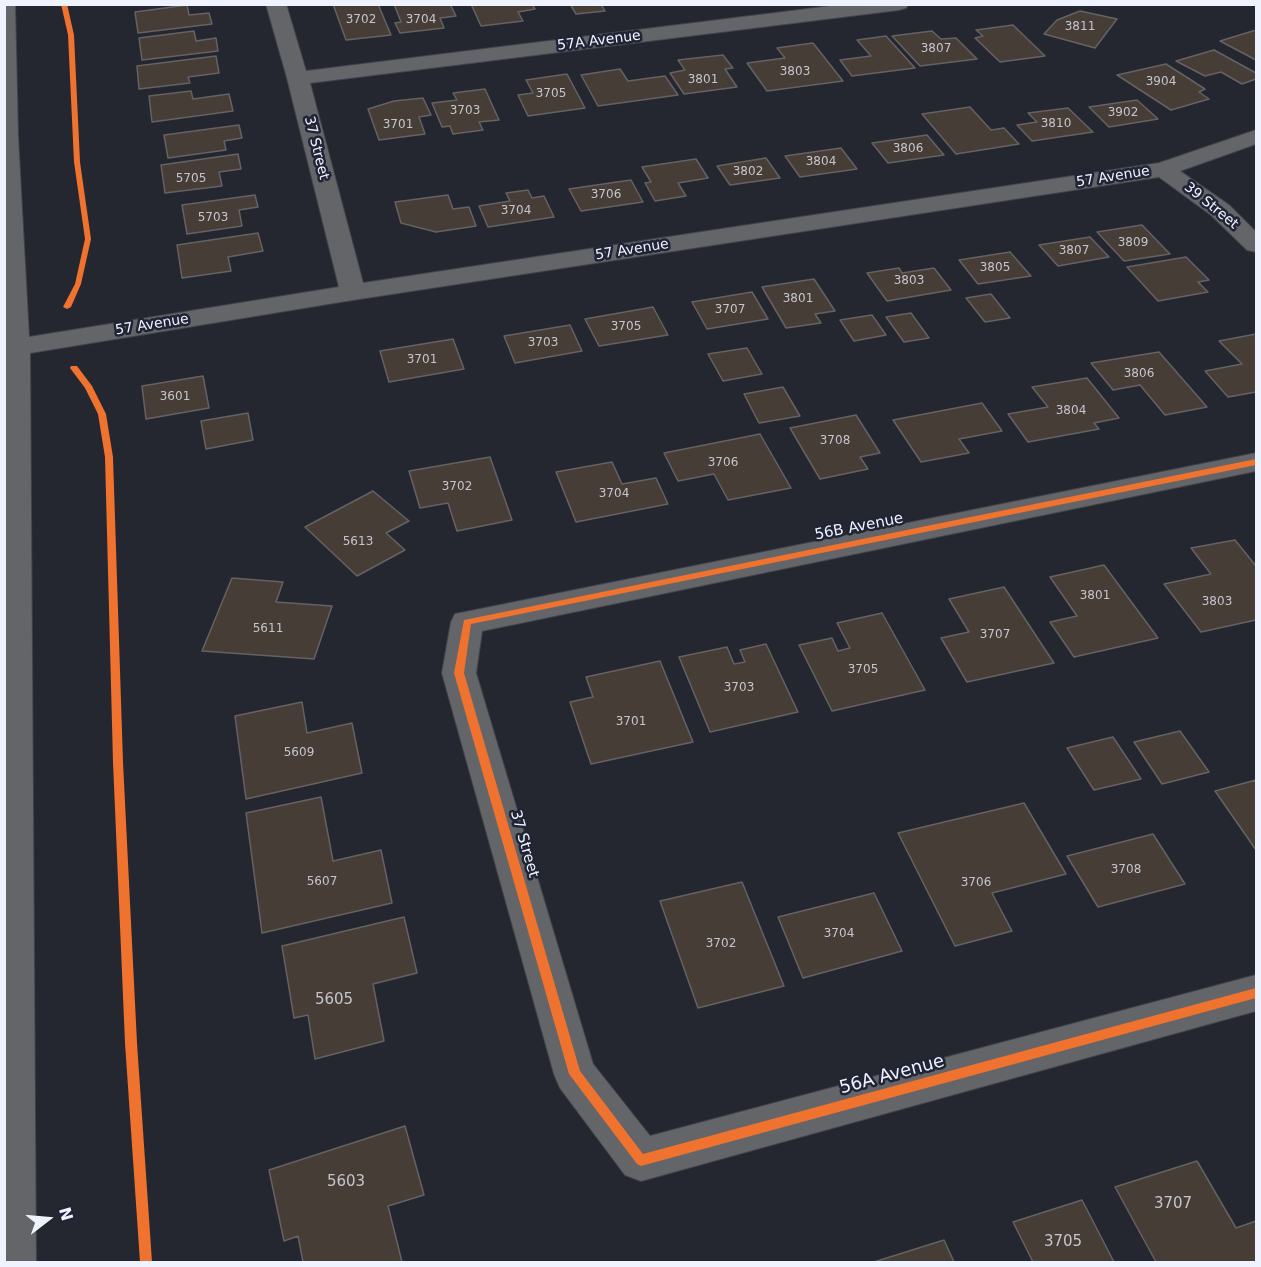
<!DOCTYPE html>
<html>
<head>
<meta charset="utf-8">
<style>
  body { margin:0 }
  #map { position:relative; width:1261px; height:1267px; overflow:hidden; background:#252730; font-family:"DejaVu Sans",sans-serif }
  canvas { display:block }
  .frame { position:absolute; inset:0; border:6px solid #eff2ff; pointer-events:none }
  .north { position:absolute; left:18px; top:1189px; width:60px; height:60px; -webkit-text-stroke:4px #202435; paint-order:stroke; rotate:74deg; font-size:16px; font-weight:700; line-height:24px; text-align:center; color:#eff2ff }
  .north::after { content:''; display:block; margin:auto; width:21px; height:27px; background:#eff2ff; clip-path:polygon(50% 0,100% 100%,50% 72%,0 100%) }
</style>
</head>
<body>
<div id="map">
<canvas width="1261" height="1267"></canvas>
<div class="frame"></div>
<div class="north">N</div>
</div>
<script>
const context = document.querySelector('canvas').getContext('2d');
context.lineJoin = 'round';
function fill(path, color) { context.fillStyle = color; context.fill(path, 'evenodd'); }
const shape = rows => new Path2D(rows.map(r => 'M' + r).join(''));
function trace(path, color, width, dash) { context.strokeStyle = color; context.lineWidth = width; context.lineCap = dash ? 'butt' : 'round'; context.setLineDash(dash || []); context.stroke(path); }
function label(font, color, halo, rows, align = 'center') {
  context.font = font + ' "DejaVu Sans",sans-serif'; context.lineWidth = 5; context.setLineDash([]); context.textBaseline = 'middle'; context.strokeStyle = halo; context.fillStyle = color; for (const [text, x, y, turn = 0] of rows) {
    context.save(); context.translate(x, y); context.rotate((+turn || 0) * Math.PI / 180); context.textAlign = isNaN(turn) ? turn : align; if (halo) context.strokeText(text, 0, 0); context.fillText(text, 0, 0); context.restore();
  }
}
const building = shape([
  [333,4,378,4,391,35,346,40,333,4],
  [394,4,450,4,456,16,440,18,444,28,400,33,395,23,401,22,394,4],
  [471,4,532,4,535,9,518,12,523,21,481,26,471,4],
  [570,4,601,4,605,11,576,14,570,4],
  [187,5,189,15,209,13,212,24,138,33,135,12,187,5],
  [1080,11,1117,19,1095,48,1044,34,1057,20,1080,11],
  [1013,25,1045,56,1000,62,975,38,983,36,976,30,1013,25],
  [1256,30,1256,60,1220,41,1256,30],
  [194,31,196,41,216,38,218,51,142,60,139,38,194,31],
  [932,31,941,39,956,38,977,59,920,66,892,36,932,31],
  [886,36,915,68,852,76,840,60,871,56,857,40,886,36],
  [813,43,843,81,767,91,747,63,785,58,777,48,813,43],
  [1214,50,1256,73,1256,79,1242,84,1221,72,1205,76,1176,61,1214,50],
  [723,55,733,68,725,69,737,87,684,94,670,73,685,70,678,60,723,55],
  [216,56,219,73,188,77,190,83,139,89,137,66,216,56],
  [1166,64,1205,89,1199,92,1209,99,1171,110,1117,75,1166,64],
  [620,69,628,81,665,76,678,95,598,106,581,75,620,69],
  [567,74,585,108,528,116,518,95,533,93,526,80,567,74],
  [485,89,499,120,479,122,483,130,453,134,450,126,442,127,432,103,457,100,453,93,485,89],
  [191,91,193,99,229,94,233,111,152,122,149,96,191,91],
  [423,98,431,115,419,117,425,134,379,140,368,109,394,101,423,98],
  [1137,100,1158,119,1109,127,1089,107,1137,100],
  [970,107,991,130,1004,128,1019,144,956,154,922,114,970,107],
  [1068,108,1093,132,1032,141,1017,125,1037,122,1028,113,1068,108],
  [239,125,242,138,224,141,226,150,168,158,164,135,239,125],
  [927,135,944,155,888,163,872,143,927,135],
  [841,148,857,169,800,177,785,156,841,148],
  [238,154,241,169,219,172,222,186,165,193,161,165,238,154],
  [766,158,780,178,730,185,717,166,766,158],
  [696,159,708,178,678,183,686,196,655,201,645,183,651,182,642,167,696,159],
  [631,180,643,202,581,211,569,189,631,180],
  [528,190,532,198,544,196,554,217,488,227,479,206,510,201,506,193,528,190],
  [255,195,258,207,239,210,242,226,187,234,182,205,255,195],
  [448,195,453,209,469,207,476,226,436,232,401,223,395,202,448,195],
  [1142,225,1170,254,1124,261,1097,232,1142,225],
  [258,233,263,251,228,257,231,271,182,278,177,245,258,233],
  [1090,237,1109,257,1058,266,1039,245,1090,237],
  [1010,252,1031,276,978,284,959,260,1010,252],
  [1186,257,1209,280,1198,282,1208,292,1158,301,1127,267,1186,257],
  [899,268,902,273,934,268,951,290,887,301,867,273,899,268],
  [814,279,835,311,815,314,821,323,786,328,762,287,814,279],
  [752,292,768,319,707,329,692,302,752,292],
  [991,294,1010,318,985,322,966,298,991,294],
  [653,307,668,335,599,346,585,319,653,307],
  [911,313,929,338,904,342,886,317,911,313],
  [872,315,886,335,854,341,840,320,872,315],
  [570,325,582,351,515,363,504,336,570,325],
  [1256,334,1256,392,1228,397,1205,371,1242,364,1219,341,1256,334],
  [453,339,464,369,389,382,380,351,453,339],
  [747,348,762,374,723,381,708,354,747,348],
  [1159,352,1207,407,1165,415,1140,385,1113,390,1091,363,1159,352],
  [203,376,209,408,146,419,142,386,203,376],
  [1087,378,1119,418,1094,423,1099,429,1028,442,1008,414,1048,407,1032,387,1087,378],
  [783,387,800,416,759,423,744,394,783,387],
  [982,403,1002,431,959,439,969,453,921,462,893,420,982,403],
  [248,413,253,440,206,449,201,421,248,413],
  [856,415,880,453,860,457,868,469,820,479,790,428,856,415],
  [760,434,791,488,728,500,714,474,678,481,664,453,760,434],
  [490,457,512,520,457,531,448,503,420,508,409,471,490,457],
  [612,462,622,484,656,478,668,504,576,522,556,472,612,462],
  [373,491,409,521,386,533,405,550,357,576,305,527,373,491],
  [1235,540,1256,566,1256,620,1201,632,1164,584,1211,574,1191,548,1235,540],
  [1104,565,1158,638,1074,657,1050,622,1077,616,1050,577,1104,565],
  [232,578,283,582,276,602,332,606,314,659,202,651,232,578],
  [1004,587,1054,663,967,682,941,638,969,632,949,599,1004,587],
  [882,613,925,690,832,711,799,645,832,638,838,651,850,648,837,623,882,613],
  [766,644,798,712,710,732,679,657,727,647,734,664,745,662,740,650,766,644],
  [660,661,693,742,591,764,570,702,593,697,586,677,660,661],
  [302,702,307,733,352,723,362,773,246,799,235,716,302,702],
  [1180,731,1209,772,1162,784,1134,742,1180,731],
  [1113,737,1141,779,1094,790,1067,748,1113,737],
  [1256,780,1256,850,1215,791,1256,780],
  [321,797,333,861,381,850,392,903,262,933,246,813,321,797],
  [1024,803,1066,874,992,893,1012,931,955,946,898,833,1024,803],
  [1153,834,1185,884,1098,907,1067,856,1153,834],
  [742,882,784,986,698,1008,660,901,742,882],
  [874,893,902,951,803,978,778,917,874,893],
  [404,917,417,973,373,984,384,1041,315,1059,308,1015,294,1018,282,946,404,917],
  [405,1126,424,1195,388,1206,402,1262,303,1262,298,1236,284,1241,269,1170,405,1126],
  [1197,1161,1236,1228,1256,1221,1256,1262,1156,1262,1115,1187,1197,1161],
  [1082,1200,1114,1262,1033,1262,1013,1222,1082,1200],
  [944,1240,954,1262,874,1262,944,1240]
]);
fill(building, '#463d36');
trace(building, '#656264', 1.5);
const minor = shape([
  [4,4,15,4,18,136,29,337,339,287,287,78,266,4,286,4,306,71,847,4,909,4,906,8,899,10,310,83,363,283,1159,163,1256,130,1256,144,1180,171,1229,205,1256,232,1256,252,1247,250,1211,215,1159,177,353,300,30,353,36,1262,4,1262,4,4],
  [1256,453,1256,471,482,631,476,673,593,1064,650,1136,1256,975,1256,1011,641,1181,625,1175,560,1088,554,1074,442,673,451,622,455,614,1256,453]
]);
trace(minor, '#42444c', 2);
fill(minor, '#636569');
fill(shape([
  [61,4,67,4,74,35,80,162,91,239,81,284,71,307,67,309,63,307,75,284,85,239,74,162,68,35,61,4],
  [71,366,77,366,92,386,106,414,113,457,123,762,137,1043,152,1262,140,1262,125,1043,113,762,105,457,98,414,85,388,70,368,71,366],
  [1256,459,1256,465,471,624,464,673,580,1071,643,1154,1256,988,1256,998,641,1166,637,1164,569,1074,454,673,464,620,1256,459]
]), '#ef722f');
label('12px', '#c5c5cd', null, [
  ["3702",361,20],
  ["3704",421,20],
  ["3811",1080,27],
  ["3807",936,49],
  ["3803",795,72],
  ["3801",703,80],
  ["3904",1161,82],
  ["3705",551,94],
  ["3703",465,111],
  ["3902",1123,113],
  ["3810",1056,124],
  ["3701",398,125],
  ["3806",908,149],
  ["3804",821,162],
  ["3802",748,172],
  ["5705",191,179],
  ["3706",606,195],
  ["3704",516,211],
  ["5703",213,218],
  ["3809",1133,243],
  ["3807",1074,251],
  ["3805",995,268],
  ["3803",909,281],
  ["3801",798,299],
  ["3707",730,310],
  ["3705",626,327],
  ["3703",543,343],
  ["3701",422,360],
  ["3806",1139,374],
  ["3601",175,397],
  ["3804",1071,411],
  ["3708",835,441],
  ["3706",723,463],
  ["3702",457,487],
  ["3704",614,494],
  ["5613",358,542],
  ["3801",1095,596],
  ["3803",1217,602],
  ["5611",268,629],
  ["3707",995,635],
  ["3705",863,670],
  ["3703",739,688],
  ["3701",631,722],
  ["5609",299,753],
  ["3708",1126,870],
  ["5607",322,882],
  ["3706",976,883],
  ["3704",839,934],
  ["3702",721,944]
]);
label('14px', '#eff2ff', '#202435', [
  ["57A Avenue",599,41,-7],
  ["37 Street",316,148,76],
  ["57 Avenue",1113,177,-9],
  ["39 Street",1211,206,39],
  ["57 Avenue",632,250,-9],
  ["57 Avenue",152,325,-9]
]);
label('15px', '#eff2ff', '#202435', [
  ["56B Avenue",859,527,-11],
  ["37 Street",524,844,74]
]);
label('15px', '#c5c5cd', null, [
  ["5605",334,1000],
  ["5603",346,1182],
  ["3707",1173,1204],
  ["3705",1063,1242]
]);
label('18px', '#eff2ff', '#202435', [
  ["56A Avenue",892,1075,-15]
]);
</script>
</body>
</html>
